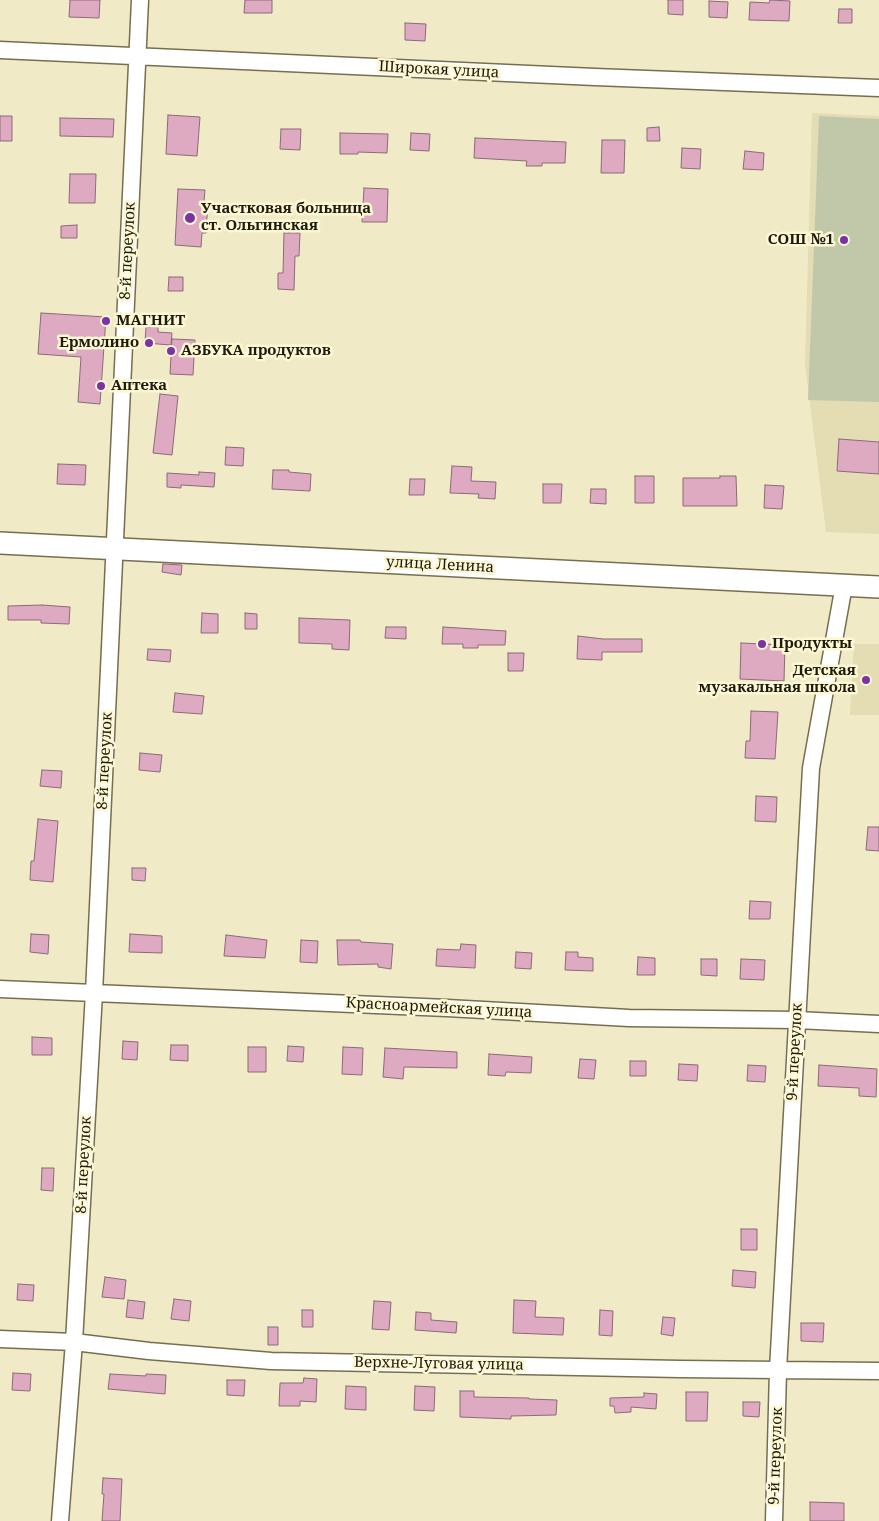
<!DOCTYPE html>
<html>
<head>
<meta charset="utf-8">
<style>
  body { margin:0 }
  canvas { display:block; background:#f0eac6 }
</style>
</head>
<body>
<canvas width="879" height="1521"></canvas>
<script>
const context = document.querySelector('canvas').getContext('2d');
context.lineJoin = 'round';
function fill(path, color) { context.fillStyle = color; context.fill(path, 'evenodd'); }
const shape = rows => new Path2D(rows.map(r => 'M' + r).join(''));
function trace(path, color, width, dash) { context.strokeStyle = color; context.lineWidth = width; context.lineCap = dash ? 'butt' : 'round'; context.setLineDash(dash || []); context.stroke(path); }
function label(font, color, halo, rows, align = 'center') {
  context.font = font + ' "Noto Serif",serif'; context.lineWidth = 5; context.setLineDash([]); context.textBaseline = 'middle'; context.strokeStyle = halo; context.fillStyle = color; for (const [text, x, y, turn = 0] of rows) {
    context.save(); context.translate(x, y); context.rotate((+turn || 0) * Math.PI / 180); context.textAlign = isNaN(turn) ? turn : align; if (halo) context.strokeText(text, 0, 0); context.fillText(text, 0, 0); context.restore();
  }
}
fill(shape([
  [812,113,879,116,879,534,826,532,805,364],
  [854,644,879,644,879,715,850,715]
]), '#e4dcb3');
fill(shape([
  [819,116,879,119,879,402,808,400]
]), '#c1c8a9');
const building = shape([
  [70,0,100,0,99,18,69,17,70,0],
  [245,0,272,0,272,13,244,13,245,0],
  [668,0,683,0,683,15,668,14,668,0],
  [770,0,790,1,789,21,749,20,750,2,769,3,770,0],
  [709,1,728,2,727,18,709,17,709,1],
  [839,9,852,9,852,23,838,23,839,9],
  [405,23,426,24,425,41,405,40,405,23],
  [168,115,200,117,197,156,166,154,168,115],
  [0,116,12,116,12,141,0,141,0,116],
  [60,118,114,119,113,137,60,136,60,118],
  [659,127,660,141,647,141,647,128,659,127],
  [281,129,301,129,300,150,280,149,281,129],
  [340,133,388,134,387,153,358,152,358,154,340,154,340,133],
  [411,133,430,134,429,151,410,150,411,133],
  [475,138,566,142,565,163,542,163,542,166,526,166,527,161,474,158,475,138],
  [602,140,625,140,624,173,601,173,602,140],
  [682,148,701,149,700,169,681,168,682,148],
  [745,151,764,153,763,170,743,169,745,151],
  [70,174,96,174,95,203,69,203,70,174],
  [364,188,388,189,387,222,362,222,364,188],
  [178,189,205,190,204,201,208,202,206,233,202,233,201,247,175,245,178,189],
  [77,225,77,238,61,238,61,226,77,225],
  [284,233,300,233,299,256,295,256,294,290,278,289,278,273,283,273,284,233],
  [169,277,183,277,183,291,168,291,169,277],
  [41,313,106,317,100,404,78,402,81,357,38,354,41,313],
  [146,327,158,327,158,332,172,333,171,345,145,343,146,327],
  [172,339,195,340,193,375,170,374,172,339],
  [160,394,178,396,172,455,153,453,160,394],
  [839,439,879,442,879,474,837,471,839,439],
  [226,447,244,448,243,466,225,465,226,447],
  [58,464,86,465,85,485,57,484,58,464],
  [452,466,472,467,471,481,496,482,495,499,478,498,479,494,450,493,452,466],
  [273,470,289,470,289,472,311,474,310,491,272,489,273,470],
  [199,472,215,473,214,487,181,485,181,488,167,487,167,473,199,475,199,472],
  [635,476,654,476,654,503,635,503,635,476],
  [720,476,736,476,737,506,683,506,683,478,720,478,720,476],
  [410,479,425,479,424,495,409,495,410,479],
  [543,484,562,484,561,503,543,503,543,484],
  [765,485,784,486,782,509,764,508,765,485],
  [591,489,606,489,606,504,590,503,591,489],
  [163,564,182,565,181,575,162,572,163,564],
  [42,605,70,607,69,624,41,623,41,620,8,620,8,606,42,605],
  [202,613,218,614,218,633,201,633,202,613],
  [245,613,257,614,257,629,245,629,245,613],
  [299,618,350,620,349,650,332,649,332,644,299,643,299,618],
  [386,627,406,627,406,639,385,638,386,627],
  [443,627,506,631,505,645,478,645,478,648,463,648,463,644,442,644,443,627],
  [578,636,603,639,642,639,642,652,602,652,602,660,577,659,578,636],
  [741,643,785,645,784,681,740,679,741,643],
  [148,649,171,650,170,662,147,660,148,649],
  [508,653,524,653,523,671,508,671,508,653],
  [175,693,204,696,202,714,173,712,175,693],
  [751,711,778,712,775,759,745,758,746,741,750,741,751,711],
  [140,753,162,755,160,772,139,770,140,753],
  [42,770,62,771,61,788,40,786,42,770],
  [756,796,777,797,776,822,755,821,756,796],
  [38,819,58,821,53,882,30,880,31,861,34,861,38,819],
  [868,827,879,827,879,851,866,850,868,827],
  [132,868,146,868,145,881,132,880,132,868],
  [750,901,771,902,770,919,749,919,750,901],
  [31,934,49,935,48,954,30,952,31,934],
  [130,934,162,936,162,953,129,952,130,934],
  [226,935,267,940,265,958,224,956,226,935],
  [301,940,318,941,317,963,300,962,301,940],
  [337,940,360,940,361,942,393,944,391,969,378,967,378,964,338,965,337,940],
  [461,944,476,945,475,968,436,966,437,949,460,950,461,944],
  [516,952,532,953,531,969,515,968,516,952],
  [566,952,578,952,578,957,593,958,593,971,565,970,566,952],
  [638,957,655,958,655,975,637,975,638,957],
  [701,959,717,959,717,976,701,975,701,959],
  [741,959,765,960,764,980,740,979,741,959],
  [32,1037,52,1038,52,1055,32,1055,32,1037],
  [123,1041,138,1042,137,1060,122,1059,123,1041],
  [171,1045,188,1045,188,1061,170,1060,171,1045],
  [288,1046,304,1047,303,1062,287,1061,288,1046],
  [248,1047,266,1047,266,1072,248,1072,248,1047],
  [343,1047,363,1048,362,1075,342,1074,343,1047],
  [385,1048,457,1052,457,1068,404,1067,403,1079,383,1077,385,1048],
  [489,1054,532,1057,531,1073,506,1072,505,1076,488,1075,489,1054],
  [580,1059,596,1060,594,1079,578,1078,580,1059],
  [630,1061,646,1061,646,1076,630,1076,630,1061],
  [679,1064,698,1065,697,1081,678,1080,679,1064],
  [748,1065,766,1066,765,1082,747,1081,748,1065],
  [819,1065,877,1069,876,1097,859,1096,859,1088,818,1086,819,1065],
  [42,1168,54,1168,53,1191,41,1190,42,1168],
  [741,1229,757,1229,757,1250,741,1250,741,1229],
  [733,1270,756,1272,755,1288,732,1286,733,1270],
  [105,1277,126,1280,124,1299,102,1297,105,1277],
  [18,1284,34,1285,33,1301,17,1300,18,1284],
  [174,1299,191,1301,189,1321,171,1319,174,1299],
  [128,1300,145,1302,143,1319,126,1317,128,1300],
  [514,1300,536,1301,535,1317,564,1318,563,1335,513,1333,514,1300],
  [374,1301,391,1302,389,1330,372,1329,374,1301],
  [302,1310,313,1310,313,1327,302,1327,302,1310],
  [600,1310,613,1311,612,1336,599,1335,600,1310],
  [416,1312,431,1313,431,1320,457,1322,456,1333,415,1330,416,1312],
  [663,1317,675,1318,673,1336,661,1334,663,1317],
  [801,1323,824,1323,823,1342,801,1341,801,1323],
  [268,1327,278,1327,278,1345,268,1345,268,1327],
  [13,1373,31,1374,30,1391,12,1390,13,1373],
  [110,1374,146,1376,146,1374,166,1375,165,1394,108,1389,110,1374],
  [304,1378,317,1379,316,1402,300,1401,300,1406,279,1406,280,1383,303,1383,304,1378],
  [227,1380,245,1380,244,1396,227,1395,227,1380],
  [346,1386,366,1387,366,1410,345,1409,346,1386],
  [415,1386,435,1387,434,1411,414,1410,415,1386],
  [460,1391,474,1391,474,1397,529,1398,529,1399,557,1400,556,1415,511,1416,511,1419,460,1417,460,1391],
  [686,1392,708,1392,707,1421,686,1421,686,1392],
  [644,1393,657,1394,656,1409,631,1407,631,1412,615,1413,614,1406,610,1406,610,1398,644,1397,644,1393],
  [743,1402,760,1402,759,1417,743,1416,743,1402],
  [103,1478,122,1479,120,1521,102,1521,104,1494,102,1494,103,1478],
  [810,1502,844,1503,844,1521,810,1521,810,1502]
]);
fill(building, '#ddaac2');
trace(building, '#8b6a79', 1);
const minor = shape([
  [0,50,595,77,879,88],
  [0,989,447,1008,629,1018,797,1020,879,1024],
  [0,1339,74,1342,149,1351,271,1361,680,1369,879,1371],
  [60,1521,74,1342,94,993,140,0],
  [774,1521,778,1370,811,768,844,585]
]);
const tertiary = shape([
  [0,543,879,587]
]);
trace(minor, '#756f50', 19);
trace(tertiary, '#756f50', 24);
trace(minor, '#fff', 16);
trace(tertiary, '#fff', 21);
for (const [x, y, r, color] of [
  [190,218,6,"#7d32a4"],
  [844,240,5,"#7d32a4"],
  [106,321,5,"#7d32a4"],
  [149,343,5,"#7d32a4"],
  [171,351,5,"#7d32a4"],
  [101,386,5,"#7d32a4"],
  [762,644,5,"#7d32a4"],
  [866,680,5,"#7d32a4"]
]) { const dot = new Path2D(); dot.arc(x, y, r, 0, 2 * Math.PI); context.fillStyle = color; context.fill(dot); trace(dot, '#fdf7d3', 2); }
label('15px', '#1d1b0e', '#fdf7d3', [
  ["Широкая улица",439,70,3],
  ["8-й переулок",128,251,-87],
  ["улица Ленина",440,565,3],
  ["8-й переулок",105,761,-87],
  ["Красноармейская улица",439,1008,3],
  ["9-й переулок",795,1052,-87],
  ["8-й переулок",84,1165,-87],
  ["Верхне-Луговая улица",439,1364,1],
  ["9-й переулок",776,1456,-88]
]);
label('bold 15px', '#1d1b0e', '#fdf7d3', [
  ["Участковая больница",201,209],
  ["ст. Ольгинская",201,226],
  ["СОШ №1",834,240,"right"],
  ["МАГНИТ",116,321],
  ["Ермолино",139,343,"right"],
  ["АЗБУКА продуктов",181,351],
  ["Аптека",111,386],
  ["Продукты",772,644],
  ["Детская",856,671,"right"],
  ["музакальная школа",856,688,"right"]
], 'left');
</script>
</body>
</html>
